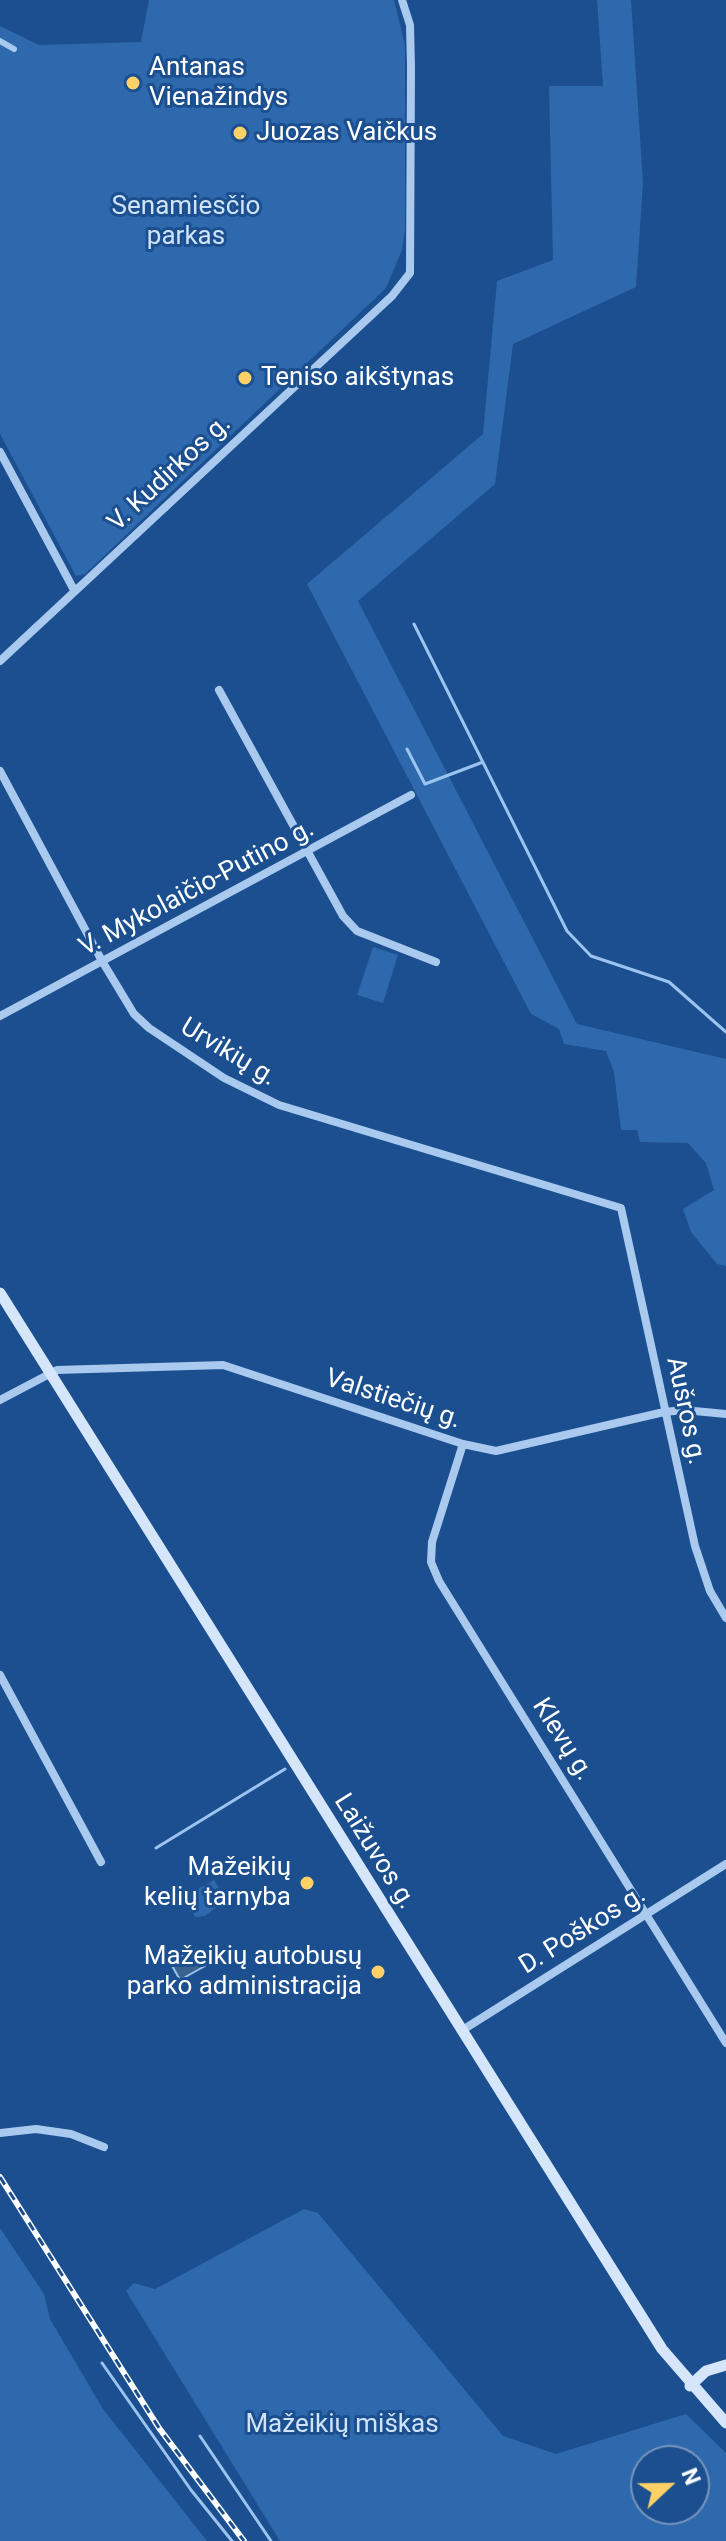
<!DOCTYPE html>
<html>
<head>
<meta charset="utf-8">
<style>
  body { margin:0 }
  #map { position:relative; width:726px; height:2541px; overflow:hidden; background:#1b4f8f; font-family:Roboto,sans-serif }
  canvas { display:block }
  .north { position:absolute; left:630px; top:2445px; width:80px; height:80px; box-sizing:border-box; background:#1b4f8f; border:2px solid #7695bc; border-radius:50%; rotate:68deg; font-size:22px; font-weight:700; line-height:32px; text-align:center; color:#fff }
  .north::after { content:''; display:block; margin:auto; width:28px; height:36px; background:#ffd166; clip-path:polygon(50% 0,100% 100%,50% 72%,0 100%) }
</style>
</head>
<body>
<div id="map">
<canvas width="726" height="2541"></canvas>
<div class="north">N</div>
</div>
<script>
const context = document.querySelector('canvas').getContext('2d');
context.lineJoin = 'round';
function fill(path, color) { context.fillStyle = color; context.fill(path, 'evenodd'); }
const shape = rows => new Path2D(rows.map(r => 'M' + r).join(''));
function trace(path, color, width, dash) { context.strokeStyle = color; context.lineWidth = width; context.lineCap = dash ? 'butt' : 'round'; context.setLineDash(dash || []); context.stroke(path); }
function label(font, color, halo, rows, align = 'center') {
  context.font = font + ' Roboto,sans-serif'; context.lineWidth = 6; context.setLineDash([]); context.textBaseline = 'middle'; context.strokeStyle = halo; context.fillStyle = color; for (const [text, x, y, turn = 0] of rows) {
    context.save(); context.translate(x, y); context.rotate((+turn || 0) * Math.PI / 180); context.textAlign = isNaN(turn) ? turn : align; if (halo) context.strokeText(text, 0, 0); context.fillText(text, 0, 0); context.restore();
  }
}
fill(shape([
  [149,0,394,0,405,45,405,230,402,250,386,288,85,574,76,576,0,434,0,26,39,45,141,42],
  [597,0,631,0,643,183,636,287,513,344,495,484,358,601,577,1024,726,1059,726,1266,717,1264,691,1232,683,1209,714,1190,706,1163,688,1143,640,1142,637,1130,621,1130,614,1072,606,1051,564,1044,559,1029,531,1014,307,584,483,434,497,281,553,260,549,86,603,86],
  [373,947,398,955,383,1003,357,995],
  [214,1880,226,1899,205,1916,195,1917,185,1896],
  [304,2209,318,2213,503,2436,556,2454,686,2414,726,2453,726,2541,280,2541,126,2291,134,2283,155,2289],
  [646,2461,694,2461,694,2509,646,2509],
  [0,2228,44,2294,50,2319,103,2409,207,2541,0,2541]
]), '#2e69ad');
const water = shape([
  [195,1949,205,1966,180,1980,170,1962,195,1949]
]);
fill(water, '#3c6290');
trace(water, '#9cc4f0', 2);
trace(shape([
  [414,624,567,931,591,956,669,982,726,1032],
  [407,749,425,784,483,762],
  [156,1848,285,1769],
  [102,2363,191,2490,232,2541],
  [200,2436,271,2541]
]), '#9cc4f0', 3);
trace(shape([
  [0,41,14,49]
]), '#a9c9ee', 6);
trace(shape([
  [0,452,74,590],
  [0,661,392,296,410,273,411,67,410,25,402,0],
  [219,690,343,916,357,931,436,962],
  [0,771,102,961,134,1014,149,1028,224,1078,279,1105,621,1208,695,1546,710,1591,726,1618],
  [0,1016,411,795],
  [0,1400,57,1370,223,1365,463,1444,496,1451,664,1412,684,1410,726,1414],
  [463,1444,432,1542,431,1562,439,1581,726,2043],
  [0,1675,101,1862],
  [461,2031,726,1864],
  [0,2133,36,2129,71,2134,104,2147]
]), '#a9c9ee', 8);
trace(shape([
  [0,1293,662,2349,726,2423],
  [690,2386,706,2371,726,2365]
]), '#d6e6fa', 11);
const rail = shape([
  [0,2177,159,2428,244,2541]
]);
trace(rail, '#fff', 6);
trace(rail, '#1b4f8f', 3, [9]);
for (const [x, y, r, color] of [
  [133,83,8,"#ffd166"],
  [240,133,8,"#ffd166"],
  [245,378,8,"#ffd166"],
  [307,1883,8,"#ffd166"],
  [378,1972,8,"#ffd166"]
]) { const dot = new Path2D(); dot.arc(x, y, r, 0, 2 * Math.PI); context.fillStyle = color; context.fill(dot); trace(dot, '#1b4f8f', 3); }
label('26px', '#fff', '#1b4f8f', [
  ["Antanas",149,68],
  ["Vienažindys",149,98],
  ["Juozas Vaičkus",256,133],
  ["Teniso aikštynas",261,378],
  ["Mažeikių",291,1868,"right"],
  ["kelių tarnyba",291,1898,"right"],
  ["Mažeikių autobusų",362,1957,"right"],
  ["parko administracija",362,1987,"right"]
], 'left');
label('26px', '#cfe3fa', '#1b4f8f', [
  ["Senamiesčio",186,207],
  ["parkas",186,237],
  ["Mažeikių miškas",342,2425]
]);
label('26px', '#fff', '#1b4f8f', [
  ["V. Kudirkos g.",170,474,-43],
  ["V. Mykolaičio-Putino g.",197,889,-28],
  ["Urvikių g.",228,1053,31],
  ["Valstiečių g.",393,1400,18],
  ["Aušros g.",685,1411,78],
  ["Klevų g.",562,1740,58],
  ["Laižuvos g.",374,1852,58],
  ["D. Poškos g.",583,1931,-32]
]);
</script>
</body>
</html>
